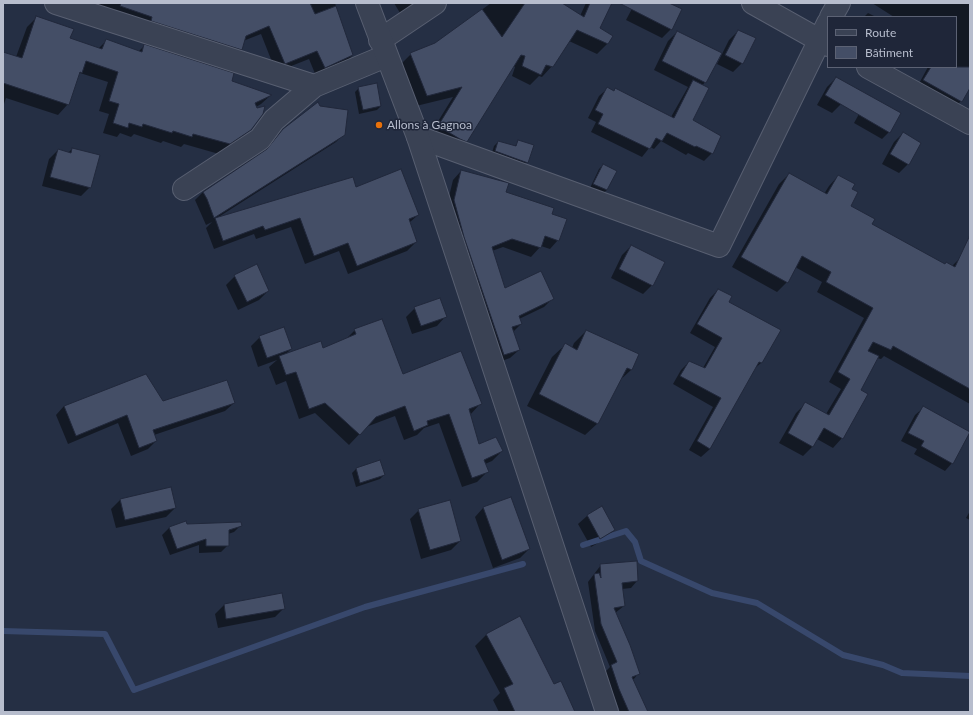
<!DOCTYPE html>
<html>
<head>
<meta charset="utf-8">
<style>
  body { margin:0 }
  #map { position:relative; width:973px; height:715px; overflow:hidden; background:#252f44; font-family:Lato,sans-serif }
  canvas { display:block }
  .frame { position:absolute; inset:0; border:4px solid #b7bdcd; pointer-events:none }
  .legend { position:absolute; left:827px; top:16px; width:130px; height:52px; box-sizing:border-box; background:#1f2639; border:1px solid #5c6274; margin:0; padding:5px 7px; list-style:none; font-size:12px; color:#b7bdcd }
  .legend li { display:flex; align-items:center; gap:8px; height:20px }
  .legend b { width:20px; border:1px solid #5c6274 }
</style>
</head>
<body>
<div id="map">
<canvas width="973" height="715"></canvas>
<div class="frame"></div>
<ul class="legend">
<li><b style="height:5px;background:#3a4254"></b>Route</li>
<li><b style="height:11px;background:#444e66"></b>Bâtiment</li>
</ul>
</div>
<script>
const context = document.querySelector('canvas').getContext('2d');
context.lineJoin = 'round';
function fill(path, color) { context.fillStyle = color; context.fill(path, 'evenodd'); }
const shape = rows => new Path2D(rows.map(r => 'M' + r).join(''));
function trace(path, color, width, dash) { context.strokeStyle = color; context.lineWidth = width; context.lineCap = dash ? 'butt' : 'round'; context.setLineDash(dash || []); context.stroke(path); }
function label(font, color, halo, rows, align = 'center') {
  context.font = font + ' Lato,sans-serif'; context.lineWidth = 3; context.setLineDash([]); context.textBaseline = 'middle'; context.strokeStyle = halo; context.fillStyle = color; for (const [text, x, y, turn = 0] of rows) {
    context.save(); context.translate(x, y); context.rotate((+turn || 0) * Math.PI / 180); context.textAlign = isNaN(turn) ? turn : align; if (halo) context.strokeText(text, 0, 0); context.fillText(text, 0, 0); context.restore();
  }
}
fill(shape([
  [76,3,335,3,352,56,343,65,316,76,309,59,276,72,261,34,243,41,241,49,232,58],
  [394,3,415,3,400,13],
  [491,3,560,3,580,16,586,3,611,3,599,28,608,43,597,54,569,41,552,66,542,77,539,76,530,85,512,76,515,67,513,66,466,141,456,151,429,136,453,97,416,106,401,64,411,54,435,44],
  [635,3,667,3,671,29,662,38,626,20],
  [872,3,970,3,970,86,961,101,952,110,916,89,928,67,956,67,956,17,894,17],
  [868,13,876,17,864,17],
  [37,17,69,39,98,49,106,41,138,52,144,46,230,82,271,95,261,104,256,107,250,129,240,140,219,154,184,144,181,147,163,141,161,143,134,134,131,137,120,133,117,137,103,133,109,114,99,111,108,82,80,73,78,75,68,104,58,115,6,98,3,107,3,53,16,57,27,27],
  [738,31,742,63,733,72,717,64,729,40],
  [677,32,705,82,702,86,692,121,712,153,704,161,688,153,686,155,661,141,654,149,650,147,642,157,591,132,596,122,588,118,599,96,607,89,671,117,688,87,654,70,668,41],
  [836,78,841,104,832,113,817,105,827,87],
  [377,85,381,106,377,110,359,114,355,92,359,88],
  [864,105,889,132,882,139,854,123],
  [284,129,344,134,336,142,217,218,355,188,418,215,409,223,416,242,407,251,348,274,339,251,305,264,291,227,256,239,254,234,214,249,206,228,212,222,206,225,195,200,203,192,264,153],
  [903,133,908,164,899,173,882,164,894,142],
  [519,141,527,162,523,166,491,156,494,146,498,142,514,147],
  [72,149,90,187,81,196,42,186,49,159,58,150,68,153],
  [603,165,607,190,602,194,590,188,599,169],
  [461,171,551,215,558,240,550,249,541,246,531,257,503,247,492,251,505,290,553,298,544,307,519,319,521,324,513,332,519,350,510,358,496,363,446,209,453,180],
  [789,174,824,194,829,186,838,176,851,190,850,206,871,225,944,265,952,266,961,257,970,261,970,404,884,356,881,359,877,358,859,390,842,438,833,448,817,439,812,447,803,456,779,443,796,413,806,403,826,414,841,389,829,382,864,318,817,292,822,282,795,267,787,282,777,292,732,267,779,184],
  [631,246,652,285,643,294,611,278,622,255],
  [235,276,268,291,259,300,238,310,226,285],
  [718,290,728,302,779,331,761,363,753,370,710,449,701,457,689,450,713,407,673,384,681,370,689,362,703,368,715,347,690,333,710,298],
  [415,308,445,317,437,326,412,334,406,317],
  [355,330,402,375,480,404,470,415,478,445,502,451,492,461,485,464,487,472,477,482,462,487,439,423,424,428,417,435,404,440,395,416,366,427,349,445,315,413,299,419,286,381,276,385,269,367,277,360,258,367,251,346,260,337,291,349,284,356,323,350,345,340],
  [586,331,638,354,631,370,618,382,598,423,585,435,527,406,552,357,565,345,572,348,574,343],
  [163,402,234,403,225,411,154,435,156,441,148,449,131,456,118,423,68,444,56,415,64,406],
  [923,408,970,433,952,463,945,471,914,454,917,449,901,441,915,415],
  [380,462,384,475,380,479,356,487,352,473,356,469],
  [120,500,175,508,166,517,116,528,111,509],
  [483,508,529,549,520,558,493,568,475,517],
  [601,508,614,530,605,539,591,547,578,524,587,516],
  [419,510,460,541,451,550,421,559,410,519],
  [970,511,970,520,966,518],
  [185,523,186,525,241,525,234,532,228,534,228,545,221,552,199,553,199,545,170,555,162,535,169,528],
  [601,565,637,581,631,588,622,589,624,606,615,613,638,674,633,680,647,712,620,712,605,672,610,667,595,631,588,582],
  [282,595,284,608,275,617,218,628,215,614,224,605],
  [486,635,554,685,574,712,499,712,493,700,500,693,475,646]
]), '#0007');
trace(shape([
  [583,545,626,531,635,542,641,561,712,593,757,603,843,655,883,665,902,673,970,676],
  [3,631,105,634,134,690,365,607,523,564]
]), '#38486c', 6);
const building = shape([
  [121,3,310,3,315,14,336,6,353,55,325,68,317,51,285,64,269,26,246,36,242,50,151,21,152,17,120,6,121,3],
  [525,3,562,3,584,17,590,3,612,3,600,28,613,36,608,44,577,30,553,67,546,65,541,75,522,66,525,56,521,55,467,142,460,139,438,126,462,87,427,96,410,53,435,43,482,9,502,37,525,3],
  [619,3,669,3,682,9,672,30,619,3],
  [36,16,74,29,70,38,102,49,106,39,142,52,144,44,234,73,232,81,272,95,255,103,257,108,265,106,263,114,251,130,230,144,193,134,192,137,173,131,172,133,143,124,142,127,129,123,128,128,113,123,119,104,109,101,118,72,86,61,82,73,80,72,69,105,3,83,3,52,22,58,36,16],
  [738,30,756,38,743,64,725,55,738,30],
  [677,31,722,53,706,83,662,61,677,31],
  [931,67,970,67,970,88,962,102,923,80,931,67],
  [836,77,901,113,890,133,825,95,836,77],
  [693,80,709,88,693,120,721,136,713,154,696,146,695,147,667,133,662,141,656,138,650,149,598,124,603,114,595,110,607,87,614,91,615,88,674,118,693,80],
  [377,83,381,106,363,110,358,87,377,83],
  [318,102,320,106,348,110,345,135,214,218,207,199,203,192,267,149,283,129,318,102],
  [903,132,921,143,909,165,890,154,903,132],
  [518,140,534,145,528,163,495,151,498,141,516,146,518,140],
  [72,148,100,155,91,188,50,177,58,149,71,153,72,148],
  [603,164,617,171,607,190,593,184,603,164],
  [401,169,419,215,409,219,417,242,357,266,348,243,314,256,300,218,265,230,263,226,223,241,215,218,353,177,356,187,401,169],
  [461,170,509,183,506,192,554,208,552,214,567,219,559,241,545,236,541,248,512,239,492,247,505,288,541,271,554,299,519,316,522,324,512,327,520,350,504,355,464,237,454,200,461,170],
  [789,173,827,194,838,175,855,184,852,189,858,192,851,206,875,219,872,224,945,264,946,262,955,267,970,235,970,389,893,346,891,350,873,342,868,351,879,356,861,390,868,394,843,439,824,428,813,447,788,433,805,402,829,415,850,379,838,372,873,308,826,282,831,272,802,256,788,283,741,257,789,173],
  [631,245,665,262,653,286,619,269,631,245],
  [257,264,269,291,247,302,234,275,257,264],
  [718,289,732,296,729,302,781,330,762,363,759,362,710,449,697,441,721,398,680,376,689,361,705,368,722,338,697,324,718,289],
  [440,298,447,317,421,326,414,307,440,298],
  [382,319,403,374,461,351,482,404,469,409,479,444,496,437,503,451,484,460,489,472,472,478,449,414,427,421,428,425,414,431,405,406,376,417,360,435,325,403,309,409,296,372,286,375,279,356,321,341,323,348,356,334,354,329,382,319],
  [284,327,292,349,267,358,259,336,284,327],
  [586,330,639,354,632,370,627,368,598,424,539,394,565,343,577,350,586,330],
  [146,374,163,401,227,380,235,403,153,430,157,441,139,448,127,415,76,436,64,406,146,374],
  [923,406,970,432,953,464,921,446,924,441,908,433,923,406],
  [380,460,385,475,360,483,356,468,380,460],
  [171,487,176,508,125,520,120,499,171,487],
  [511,497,530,549,502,560,483,507,511,497],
  [450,500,461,541,430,550,418,509,450,500],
  [602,506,615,530,600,539,587,515,602,506],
  [186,521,187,524,241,522,242,526,229,530,229,546,206,546,206,539,177,549,169,527,186,521],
  [637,561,638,581,622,583,625,606,614,608,630,645,640,674,632,677,648,712,629,712,619,689,611,665,617,662,601,624,594,574,599,573,601,578,600,564,637,561],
  [282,593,285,609,226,619,224,604,282,593],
  [520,616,554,684,561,681,575,712,515,712,504,688,513,684,486,634,520,616]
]);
fill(building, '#444e66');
trace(building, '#21283b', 1);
const minor = shape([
  [56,3,314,86,386,56],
  [753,3,828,45],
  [831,17,839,3],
  [380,40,435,3],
  [868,67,970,123],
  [418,137,719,246,828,23],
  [184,189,260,139,274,120,314,86]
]);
const tertiary = shape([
  [367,3,418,137,607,712]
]);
trace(minor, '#585f71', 24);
trace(tertiary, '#585f71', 24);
trace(minor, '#3a4254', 22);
trace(tertiary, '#3a4254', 22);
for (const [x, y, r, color] of [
  [379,125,4,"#e8710a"]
]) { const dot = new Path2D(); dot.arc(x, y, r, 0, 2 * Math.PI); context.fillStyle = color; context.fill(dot); trace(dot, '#1f2639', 1.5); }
label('12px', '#b7bdcd', '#1f2639', [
  ["Allons à Gagnoa",387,125]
], 'left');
</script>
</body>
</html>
